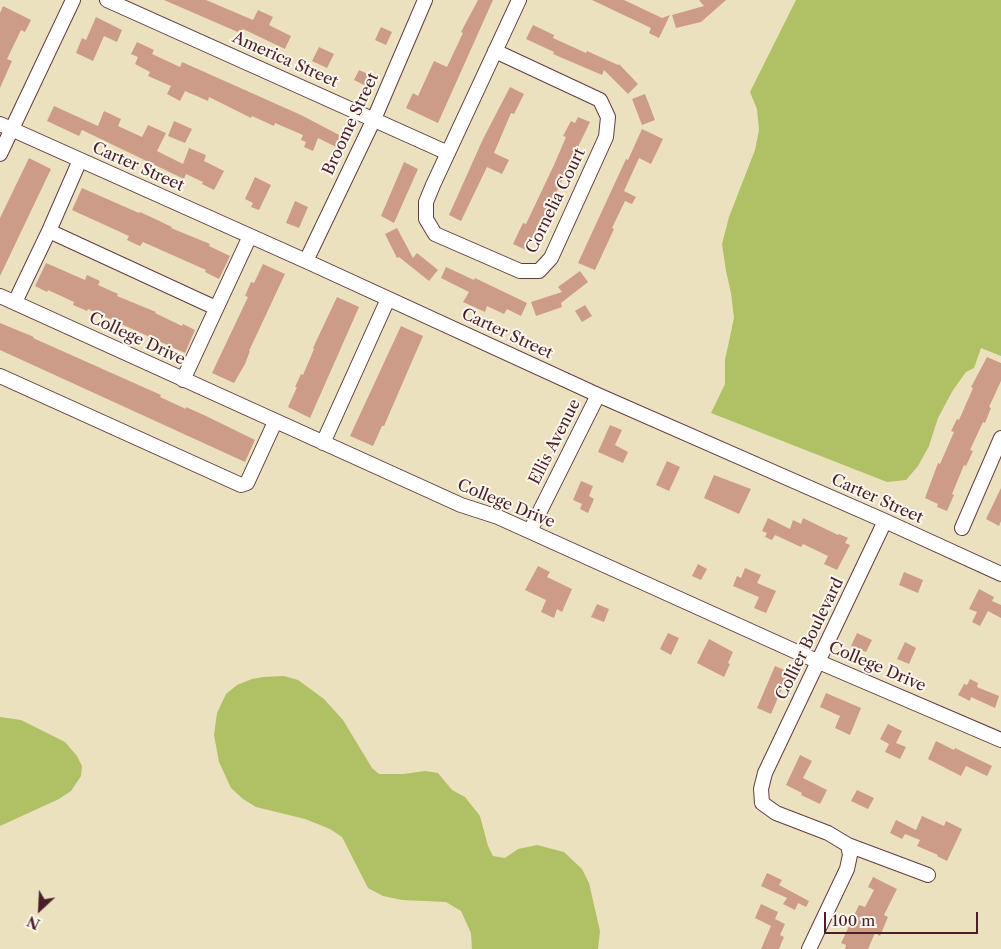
<!DOCTYPE html>
<html>
<head>
<meta charset="utf-8">
<style>
  body { margin:0 }
  #map { position:relative; width:1001px; height:949px; overflow:hidden; background:#ebe1bf; font-family:"Libre Caslon Text",serif }
  canvas { display:block }
  .north { position:absolute; left:15px; top:884px; width:50px; height:50px; -webkit-text-stroke:4px #fbf7ec; paint-order:stroke; rotate:205deg; font-size:14px; font-weight:700; line-height:20px; text-align:center; color:#4a1f2b }
  .north::after { content:''; display:block; margin:auto; width:18px; height:22px; background:#4a1f2b; clip-path:polygon(50% 0,100% 100%,50% 72%,0 100%) }
  .scale { position:absolute; left:824px; top:912px; width:154px; height:22px; box-sizing:border-box; border:2px solid #4a1f2b; border-top:0; padding-left:6px; font-size:15px; line-height:18px; white-space:nowrap; color:#4a1f2b; -webkit-text-stroke:4px #fbf7ec; paint-order:stroke }
</style>
</head>
<body>
<div id="map">
<canvas width="1001" height="949"></canvas>
<div class="north">N</div>
<div class="scale">100 m</div>
</div>
<script>
const context = document.querySelector('canvas').getContext('2d');
context.lineJoin = 'round';
function fill(path, color) { context.fillStyle = color; context.fill(path, 'evenodd'); }
const shape = rows => new Path2D(rows.map(r => 'M' + r).join(''));
function trace(path, color, width, dash) { context.strokeStyle = color; context.lineWidth = width; context.lineCap = dash ? 'butt' : 'round'; context.setLineDash(dash || []); context.stroke(path); }
function label(font, color, halo, rows, align = 'center') {
  context.font = font + ' "Libre Caslon Text",serif'; context.lineWidth = 4; context.setLineDash([]); context.textBaseline = 'middle'; context.strokeStyle = halo; context.fillStyle = color; for (const [text, x, y, turn = 0] of rows) {
    context.save(); context.translate(x, y); context.rotate((+turn || 0) * Math.PI / 180); context.textAlign = isNaN(turn) ? turn : align; if (halo) context.strokeText(text, 0, 0); context.fillText(text, 0, 0); context.restore();
  }
}
fill(shape([
  [796,0,1001,0,1001,356,981,348,974,368,966,372,953,390,938,418,929,446,918,466,906,480,887,482,711,413,725,384,725,360,734,318,731,293,726,271,722,244,729,217,755,150,759,130,757,109,750,92],
  [284,676,298,680,324,699,343,720,372,768,379,774,403,774,425,771,438,773,452,790,465,797,480,816,488,846,493,856,505,858,518,849,537,845,564,852,582,869,589,883,600,931,598,949,472,949,471,933,461,911,446,902,402,900,383,896,368,888,342,837,330,829,305,819,256,807,243,799,231,788,219,762,214,735,217,713,226,694,237,685,252,679,263,677],
  [0,717,21,720,65,742,77,756,82,766,81,776,71,791,59,799,0,826]
]), '#afc164');
fill(shape([
  [164,0,206,0,253,20,258,10,273,17,269,25,291,36,285,49,243,29,240,33],
  [478,0,493,0,438,123,406,108,413,93,418,96,434,61,447,67,463,33,461,32],
  [592,0,624,0,662,18,670,15,659,38,649,33,651,28],
  [699,0,726,0,701,22,676,28,672,15,704,6],
  [3,6,31,20,25,32,21,30,7,59,12,61,0,88,0,13],
  [96,17,122,30,117,42,104,36,93,61,76,53,82,38,86,40],
  [533,25,554,35,553,38,586,53,587,51,618,65,619,64,638,84,628,94,604,70,602,75,553,54,554,52,526,39],
  [381,27,392,32,386,45,375,40],
  [137,42,154,50,152,54,180,67,182,62,301,115,345,138,340,149,318,138,313,151,304,147,306,142,301,140,303,135,275,123,274,126,252,116,251,118,209,97,208,101,185,91,180,101,167,94,171,86,148,76,150,72,135,64,138,57,131,54],
  [319,47,334,54,327,68,312,61],
  [359,70,375,77,370,88,354,80],
  [510,87,524,94,514,114,511,113,494,153,509,160,502,174,487,167,461,221,449,215,483,139],
  [645,94,655,120,642,125,632,99],
  [54,106,98,126,104,111,121,119,118,126,142,137,148,125,166,133,157,151,183,164,189,148,206,155,204,161,224,171,214,190,202,184,203,182,186,174,184,179,82,130,79,136,47,121],
  [578,117,590,122,541,224,539,223,526,250,513,244,523,223,526,224,554,165,566,137,563,136,571,121,575,123],
  [174,121,192,129,185,143,168,136],
  [642,129,663,139,651,164,639,158,624,191,636,197,632,204,625,201,612,228,614,229,595,270,578,263,626,159,628,160],
  [29,158,51,169,0,276,0,218],
  [404,162,418,169,394,223,381,216],
  [255,177,271,185,259,210,251,207,253,203,245,199],
  [82,188,139,213,140,212,153,218,172,227,171,228,210,244,209,246,230,256,219,279,205,272,206,270,143,242,140,246,127,240,129,236,72,210],
  [295,201,308,207,299,228,286,223],
  [397,228,413,258,417,253,438,270,429,281,399,257,397,258,385,234],
  [46,263,85,280,87,275,100,281,98,285,118,294,117,296,156,312,155,313,182,326,183,324,195,330,185,353,88,309,87,311,73,305,74,302,48,290,47,292,35,286],
  [263,264,285,274,249,351,250,351,245,364,234,383,212,373,248,297,245,296,251,282,254,283],
  [446,267,474,280,475,278,527,303,521,316,507,309,504,314,487,306,485,312,463,302,469,292,441,278],
  [580,271,588,282,561,303,562,307,536,316,531,302,562,292,558,287],
  [337,297,359,307,310,418,288,407,297,387,295,387,301,374,303,375,314,349,313,348],
  [585,305,592,316,582,322,575,311],
  [0,323,34,337,33,338,161,395,160,397,186,409,186,407,206,416,255,440,245,462,0,350],
  [401,326,423,336,384,426,382,426,373,446,350,436],
  [987,357,1001,363,1001,381,989,407,991,408,985,423,983,422,970,450,973,451,966,466,964,465,952,494,954,495,947,511,937,507,938,504,925,498,938,463,940,464,954,432,951,431,957,419,959,420,973,388,971,387],
  [610,425,622,430,615,445,628,452,623,463,598,452],
  [667,461,680,467,669,491,656,485],
  [714,475,751,489,739,514,704,498],
  [581,481,593,486,589,496,594,499,588,513,580,509,582,504,573,500],
  [1001,488,1001,521,999,526,986,519],
  [768,518,790,529,793,520,801,524,803,518,838,535,839,534,848,538,845,543,850,545,837,570,824,564,828,556,803,544,801,547,775,535,772,540,765,537,767,533,762,531],
  [698,564,707,569,701,580,692,576],
  [538,566,550,572,547,577,572,589,562,612,557,609,554,618,541,612,546,600,525,590],
  [745,568,761,575,757,583,776,591,766,613,754,608,759,597,733,586,737,576,741,578],
  [904,572,923,580,918,593,899,585],
  [979,589,994,597,992,601,1001,605,1001,618,988,611,980,626,972,622,977,612,969,609],
  [597,604,609,609,604,622,591,617],
  [668,633,679,638,671,655,660,649],
  [857,633,872,640,866,652,851,646],
  [709,639,733,652,728,663,730,664,724,677,697,663],
  [905,642,916,648,909,664,897,659],
  [775,666,789,672,771,714,757,708],
  [970,679,978,683,977,687,999,696,995,708,971,697,970,701,958,695,964,684,967,685],
  [826,693,861,708,850,735,835,728,840,716,820,707],
  [888,724,902,731,896,743,906,747,900,759,885,752,889,744,880,739],
  [936,741,954,750,955,748,992,766,987,776,966,766,961,776,928,759],
  [800,755,812,761,803,778,827,790,820,804,801,795,802,793,786,785],
  [857,790,874,798,868,809,851,801],
  [922,816,944,826,946,821,962,829,947,861,937,856,938,855,917,846,920,840,905,834,902,839,890,833,896,820,916,830],
  [767,873,782,880,779,885,809,901,806,907,798,903,795,910,783,904,787,898,761,886],
  [873,877,897,889,884,915,888,917,880,936,875,933,868,949,845,949,846,945,841,943,859,905,865,907,874,890,868,887],
  [761,904,778,912,775,919,785,924,780,935,784,937,779,949,761,949,771,926,755,918]
]), '#cd9c89');
const minor = shape([
  [107,0,448,153],
  [495,51,600,100,608,117,606,137,551,258,539,271,520,271,435,234,426,219,426,202,433,185,519,0],
  [0,124,306,261,598,395,885,521,1001,574],
  [0,154,73,0],
  [49,231,216,308],
  [306,261,374,119,425,0],
  [0,296,461,505,498,517,819,662,1001,740],
  [15,302,49,231,80,160],
  [0,376,241,485,247,483,275,422],
  [183,380,250,236],
  [323,443,388,299],
  [962,528,1001,438],
  [530,531,598,395],
  [848,845,928,875],
  [809,949,847,869,850,855,848,845,828,833,776,813,762,803,761,789,765,773,885,521]
]);
trace(minor, '#623c41', 16);
trace(minor, '#fff', 14);
label('16px', '#4a1f2b', '#fbf7ec', [
  ["America Street",285,60,24],
  ["Broome Street",351,124,-65],
  ["Carter Street",138,167,24],
  ["Cornelia Court",556,201,-64],
  ["Carter Street",507,334,25],
  ["College Drive",137,339,25],
  ["Ellis Avenue",555,442,-63],
  ["Carter Street",877,499,24],
  ["College Drive",506,504,22],
  ["Collier Boulevard",810,639,-64],
  ["College Drive",877,667,23]
]);
</script>
</body>
</html>
